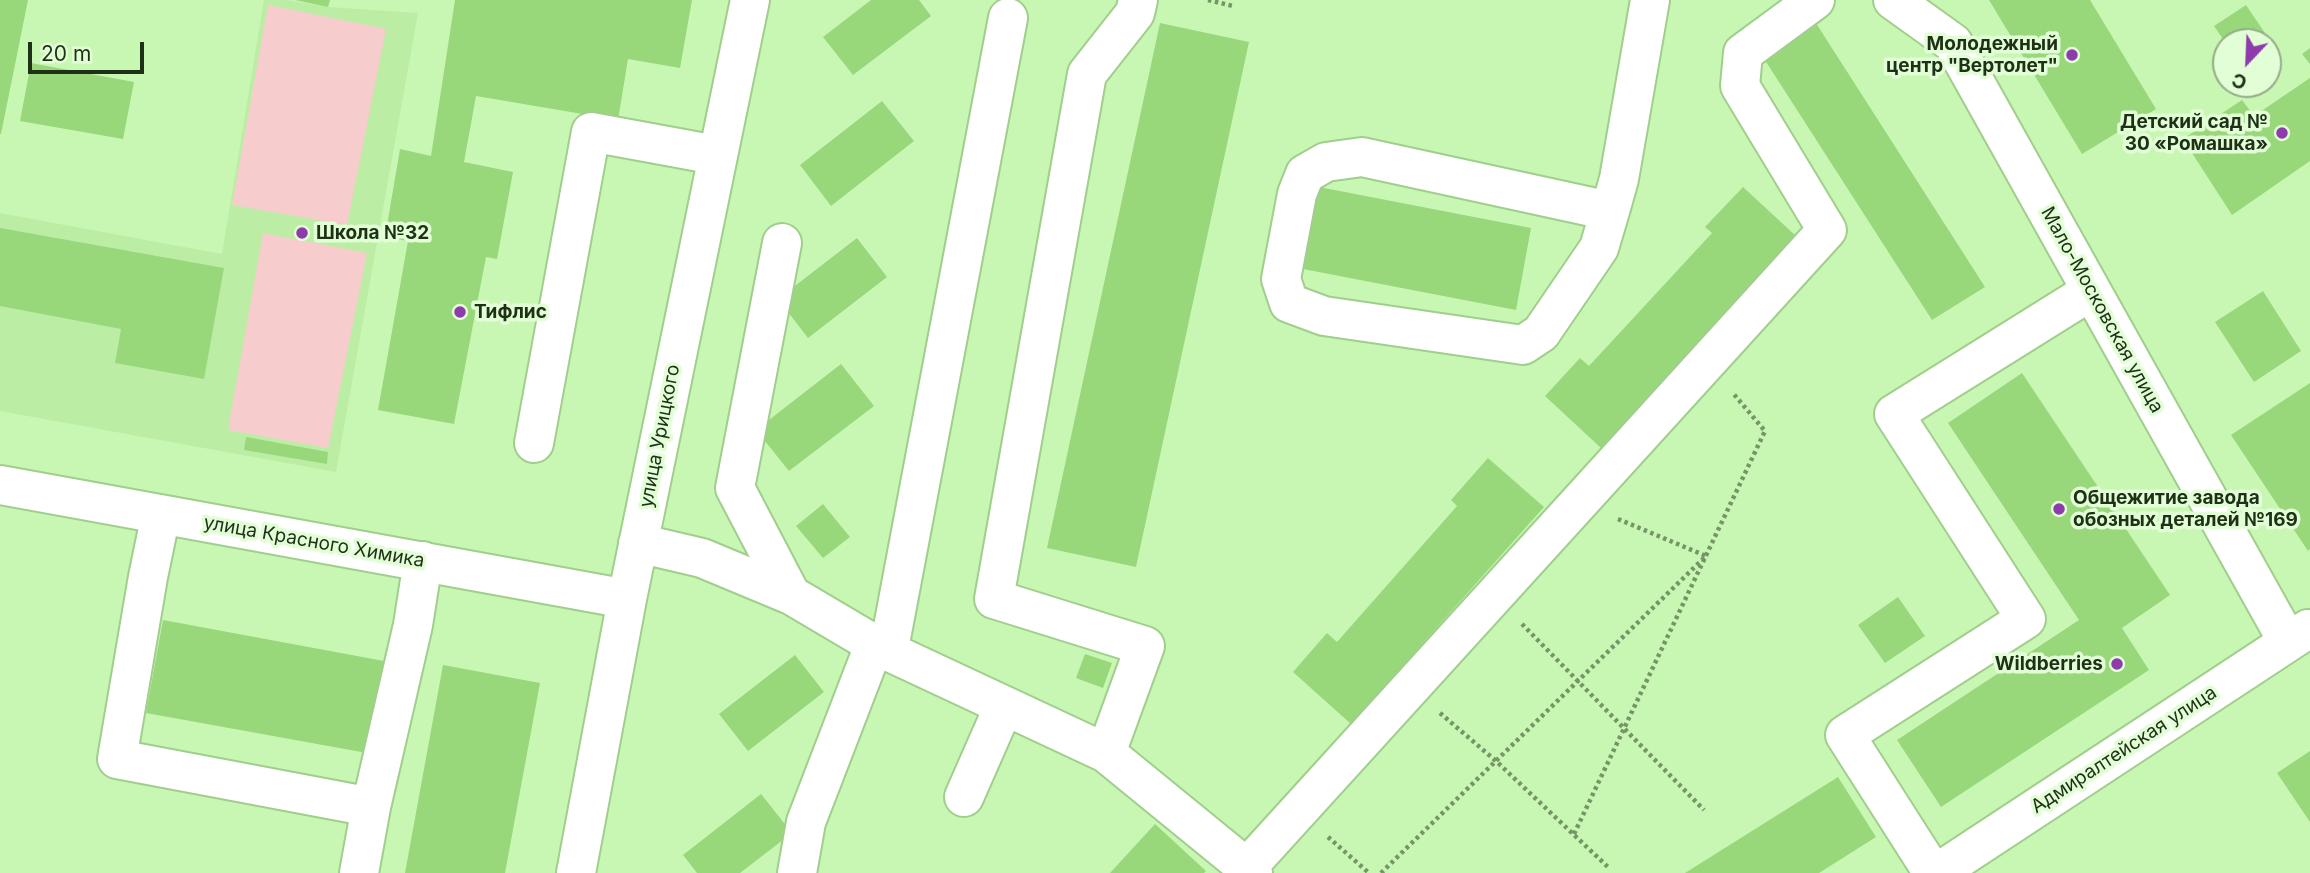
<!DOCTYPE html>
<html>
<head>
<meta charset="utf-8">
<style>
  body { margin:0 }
  #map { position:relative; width:2310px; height:873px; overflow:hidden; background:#c8f7b3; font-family:Inter,sans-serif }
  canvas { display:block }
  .north { position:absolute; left:2212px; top:28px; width:70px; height:70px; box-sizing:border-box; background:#e2fed6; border:2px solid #94ac89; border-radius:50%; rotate:203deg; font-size:19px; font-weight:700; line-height:28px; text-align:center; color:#1e3016 }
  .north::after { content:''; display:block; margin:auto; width:24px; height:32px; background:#8e3cab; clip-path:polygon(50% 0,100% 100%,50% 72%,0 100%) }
  .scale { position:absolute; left:28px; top:42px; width:116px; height:32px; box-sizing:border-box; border:4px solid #1e3016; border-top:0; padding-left:9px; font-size:21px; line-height:24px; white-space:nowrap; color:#1e3016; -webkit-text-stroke:5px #e2fed6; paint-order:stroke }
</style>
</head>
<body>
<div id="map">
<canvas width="2310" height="873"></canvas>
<div class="north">С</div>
<div class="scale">20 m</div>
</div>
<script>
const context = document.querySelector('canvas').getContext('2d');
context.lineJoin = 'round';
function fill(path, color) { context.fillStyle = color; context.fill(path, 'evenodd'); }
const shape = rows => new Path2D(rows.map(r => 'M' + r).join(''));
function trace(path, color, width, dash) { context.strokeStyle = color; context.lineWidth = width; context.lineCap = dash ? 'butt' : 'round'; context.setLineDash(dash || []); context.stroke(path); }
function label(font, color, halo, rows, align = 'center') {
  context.font = font + ' Inter,sans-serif'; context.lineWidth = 7; context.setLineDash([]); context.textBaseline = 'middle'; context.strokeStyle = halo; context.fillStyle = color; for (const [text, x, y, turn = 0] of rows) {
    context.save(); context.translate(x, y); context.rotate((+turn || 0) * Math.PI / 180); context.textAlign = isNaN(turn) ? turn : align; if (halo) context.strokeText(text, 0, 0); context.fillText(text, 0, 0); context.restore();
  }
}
fill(shape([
  [264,0,286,0,329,7,418,13,336,472,0,411,0,213,222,254]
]), '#bbeea4');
fill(shape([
  [268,5,386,29,347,225,232,205],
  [263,233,367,253,328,448,228,430]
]), '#f7cccd');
fill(shape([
  [0,0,28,0,1,134,0,134],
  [295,0,330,0,328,7],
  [455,0,692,0,680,68,628,59,618,120,476,96,464,162,513,172,497,259,486,257,454,424,378,410,408,241,385,237,400,149,431,156],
  [871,0,919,0,931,16,853,75,823,37],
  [1989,0,2090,0,2156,109,2082,154],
  [2246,5,2265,33,2252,42,2225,42,2214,26],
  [1814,20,1985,287,1932,320,1761,54],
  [1160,23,1249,42,1136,567,1047,548],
  [2310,48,2310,64,2302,54],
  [31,63,134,82,123,139,20,121],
  [2310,78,2310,161,2232,215,2183,139,2242,100,2254,116],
  [882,101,914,141,831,206,800,165],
  [1319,187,1531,228,1516,310,1303,269],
  [1743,187,1796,236,1601,448,1545,396,1580,358,1589,366,1712,233,1705,227],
  [0,228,224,268,204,379,115,363,121,329,0,306],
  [857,238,887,277,808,338,778,299],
  [2263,291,2301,351,2254,382,2215,322],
  [841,364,874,406,789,471,756,430],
  [2022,373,2170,595,2122,628,2149,670,1941,807,1897,740,2079,620,1948,423],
  [2310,383,2310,549,2308,551,2231,435],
  [246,437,328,452,327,464,244,450],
  [1488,458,1544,507,1351,724,1293,672,1327,633,1337,642,1457,506,1451,500],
  [823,504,850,537,823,558,796,526],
  [1898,597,1925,636,1885,663,1858,625],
  [163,620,384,661,367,753,146,713],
  [1085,654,1112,663,1103,688,1076,678],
  [795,655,824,692,748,751,719,714],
  [443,665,540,683,505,873,405,873],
  [2310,751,2310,822,2277,773],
  [1838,777,1876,837,1819,873,1685,873],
  [761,794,792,833,740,873,697,873,683,855],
  [1155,824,1206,871,1204,873,1110,873]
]), '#99d77b');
const minor = shape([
  [1893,0,1953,43,2288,642],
  [1610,211,1599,248,1541,333,1523,345,1324,316,1289,303,1281,279,1297,194,1305,174,1326,162,1362,157,1610,211,1619,179,1650,0],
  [782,243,735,488,791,595],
  [534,443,591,132,716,155],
  [0,485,627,599],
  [161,514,148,577,117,759,371,807],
  [638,543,702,558,791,595,879,647,1106,753,1253,873],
  [1106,753,1145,646,994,599,1087,74,1135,13,1138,0],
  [964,797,1004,706],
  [359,873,371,807,413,625,423,561],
  [576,873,627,599,750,0],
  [797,873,806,822,868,661,879,647,891,638,1008,18],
  [1242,873,1827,230,1740,86,1743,53,1815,0],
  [1933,873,1845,735,2026,619,1894,414,2091,291],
  [1937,873,2308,629]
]);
trace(minor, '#a1ce8d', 42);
trace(shape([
  [1208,0,1233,6],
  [1522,624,1704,810],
  [1440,713,1496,761,1609,868],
  [1574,834,1765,431,1732,392],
  [1328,837,1369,873],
  [1381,873,1706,556,1618,519]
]), '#759566', 4.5, [3.5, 3.5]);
trace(minor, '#fff', 38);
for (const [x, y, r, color] of [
  [2072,55,7,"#8e3cab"],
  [2282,133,7,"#8e3cab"],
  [302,233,7,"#8e3cab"],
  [460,312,7,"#8e3cab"],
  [2059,509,7,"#8e3cab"],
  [2117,664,7,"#8e3cab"]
]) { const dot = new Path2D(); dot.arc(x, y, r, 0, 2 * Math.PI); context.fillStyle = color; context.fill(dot); trace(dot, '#e2fed6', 2.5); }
label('bold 19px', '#1e3016', '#e2fed6', [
  ["Молодежный",2058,44],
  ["центр \"Вертолет\"",2058,66],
  ["Детский сад №",2268,122],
  ["30 «Ромашка»",2268,144],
  ["Школа №32",316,233,"left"],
  ["Тифлис",474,312,"left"],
  ["Общежитие завода",2073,498,"left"],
  ["обозных деталей №169",2073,520,"left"],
  ["Wildberries",2103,664]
], 'right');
label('19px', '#1e3016', '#e2fed6', [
  ["Мало-Московская улица",2102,310,61],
  ["улица Урицкого",660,436,-79],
  ["улица Красного Химика",314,542,10],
  ["Адмиралтейская улица",2124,750,-33]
]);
</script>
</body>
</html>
